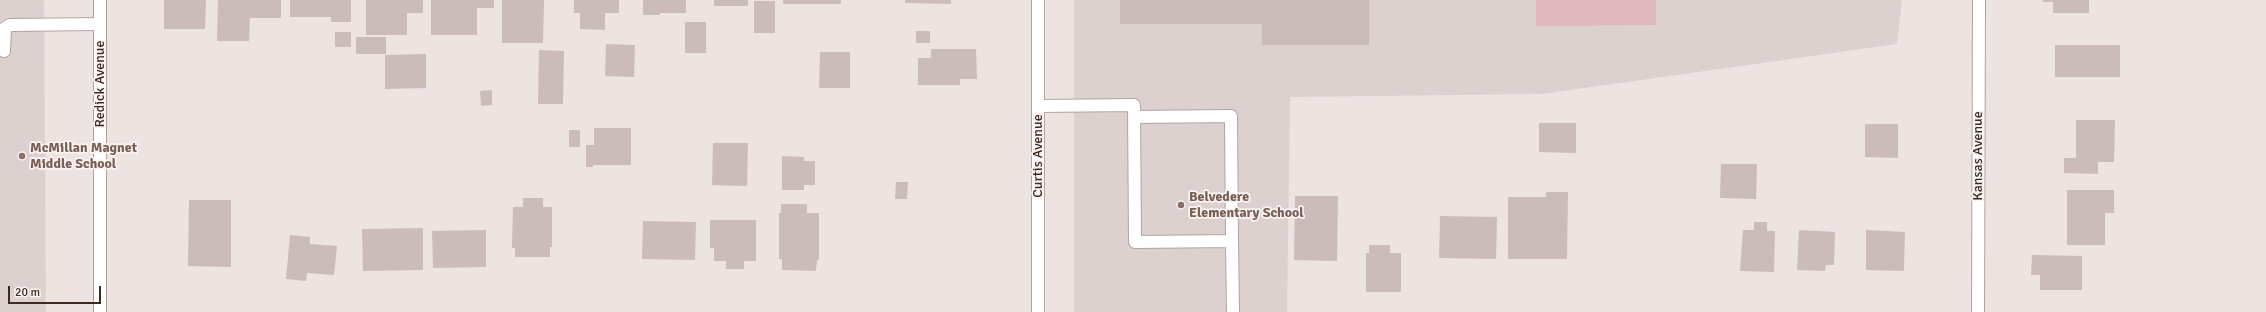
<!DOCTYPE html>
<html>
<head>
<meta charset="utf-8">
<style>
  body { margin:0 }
  #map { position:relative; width:2266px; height:312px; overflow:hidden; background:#ede3e1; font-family:Signika,sans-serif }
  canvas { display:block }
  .scale { position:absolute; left:8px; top:286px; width:93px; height:18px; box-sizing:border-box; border:2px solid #3f2a20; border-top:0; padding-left:5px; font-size:12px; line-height:14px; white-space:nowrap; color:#3f2a20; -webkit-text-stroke:3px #f9f3f2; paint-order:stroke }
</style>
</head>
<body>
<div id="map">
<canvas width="2266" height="312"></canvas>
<div class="scale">20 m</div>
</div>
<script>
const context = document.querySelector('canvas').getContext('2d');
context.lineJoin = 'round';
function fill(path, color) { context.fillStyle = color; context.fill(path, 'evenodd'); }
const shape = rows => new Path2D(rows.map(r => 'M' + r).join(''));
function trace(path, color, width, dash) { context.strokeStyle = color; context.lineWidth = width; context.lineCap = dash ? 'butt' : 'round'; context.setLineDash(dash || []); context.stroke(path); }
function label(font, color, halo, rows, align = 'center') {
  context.font = font + ' Signika,sans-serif'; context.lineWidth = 3.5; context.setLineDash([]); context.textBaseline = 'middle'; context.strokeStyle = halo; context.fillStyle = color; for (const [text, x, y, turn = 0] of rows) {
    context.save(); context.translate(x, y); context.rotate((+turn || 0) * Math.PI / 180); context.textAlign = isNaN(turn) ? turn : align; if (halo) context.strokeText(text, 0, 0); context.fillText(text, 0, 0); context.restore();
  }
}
fill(shape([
  [0,0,44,0,46,312,0,312],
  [1074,0,1902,0,1897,44,1542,94,1290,97,1287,312,1074,312]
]), '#ddd1cf');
fill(shape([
  [1536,0,1656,0,1656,25,1536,26]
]), '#dfb9be');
fill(shape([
  [164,0,206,0,205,29,164,29],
  [218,0,281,0,281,18,250,18,249,41,217,41],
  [290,0,351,0,351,22,331,22,331,17,290,17],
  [366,0,423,0,423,13,407,13,407,35,366,35],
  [431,0,494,0,494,8,477,8,477,35,431,35],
  [502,0,544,0,543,43,502,43],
  [574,0,619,0,619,13,605,13,605,30,580,29,580,13,574,13],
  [643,0,686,0,686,13,660,13,660,15,643,15],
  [714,0,748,0,748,6,714,6],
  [783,0,841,0,841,4,783,4],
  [905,0,951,0,951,4,905,3],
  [1120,0,1369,0,1369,45,1262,45,1262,24,1120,24],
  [2043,0,2089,0,2089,13,2053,13,2053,2,2043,2],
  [754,1,775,1,775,33,754,33],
  [685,22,706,22,706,53,685,53],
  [916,31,930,31,930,43,916,43],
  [335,32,351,32,351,47,335,47],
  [356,37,386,37,386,54,356,54],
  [606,44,635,45,634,77,605,76],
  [2055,45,2120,45,2120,77,2055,77],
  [931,49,976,49,977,79,960,79,960,85,918,85,918,58,931,58],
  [539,50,564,51,563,104,538,104],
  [820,52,850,52,850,88,819,88],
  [426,54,426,88,385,89,385,55],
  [492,90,492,105,481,106,480,91],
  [2076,120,2115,120,2114,162,2098,162,2098,174,2064,173,2064,158,2076,158],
  [1539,123,1576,123,1576,153,1539,152],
  [1865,124,1898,124,1898,158,1865,157],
  [594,128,631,128,631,165,593,165,593,167,586,167,586,145,594,145],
  [569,130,580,130,580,147,569,147],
  [713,143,748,143,747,186,712,185],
  [782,156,804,157,804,161,815,161,815,185,804,185,804,190,782,190],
  [1721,164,1757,164,1756,199,1720,198],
  [896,182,908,182,907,199,895,199],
  [2067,190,2114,190,2114,213,2105,213,2105,245,2067,245],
  [1546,192,1568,192,1567,259,1508,259,1508,197,1546,197],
  [1295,196,1338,196,1337,261,1294,260],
  [523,198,543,198,543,207,552,207,552,247,550,247,550,257,515,257,515,248,512,248,513,207,523,207],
  [189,200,231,200,231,267,188,266],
  [781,204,807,204,807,213,819,213,819,260,817,260,816,271,782,270,782,259,779,259,779,213,781,213],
  [1440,216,1497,217,1496,259,1439,258],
  [710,220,756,220,756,261,744,261,744,269,726,269,726,261,714,261,714,248,710,248],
  [643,221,696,222,695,260,642,259],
  [1754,222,1767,222,1767,231,1775,231,1774,272,1740,271,1743,230,1754,230],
  [423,228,423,270,363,271,362,229],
  [486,230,486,267,433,268,432,231],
  [1799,230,1835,232,1834,265,1826,265,1825,271,1797,270],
  [1866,230,1905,232,1904,271,1866,270],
  [290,235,310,237,310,244,337,246,334,275,307,273,306,281,286,279],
  [1369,245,1390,245,1390,253,1401,253,1401,292,1366,292,1366,253,1369,253],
  [2032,255,2082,256,2082,290,2040,290,2040,275,2031,275]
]), '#cbbcba');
const lane = shape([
  [4,51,5,28,10,25,100,24],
  [1038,106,1134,105,1135,242,1232,241,1233,312],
  [1134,117,1231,116,1232,241]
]);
const street = shape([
  [1038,312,1038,0],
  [1978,312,1979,0]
]);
const secondary = shape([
  [100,0,100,312]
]);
trace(lane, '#b2a49f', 14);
trace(street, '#b2a49f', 14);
trace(secondary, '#b3a099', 14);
trace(lane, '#fff', 12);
trace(street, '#fff', 12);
trace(secondary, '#fff', 12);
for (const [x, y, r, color] of [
  [22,156,4,"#8d6e63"],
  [1181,205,4,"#8d6e63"]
]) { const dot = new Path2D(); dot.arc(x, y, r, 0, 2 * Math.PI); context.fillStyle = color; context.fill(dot); trace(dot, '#f9f3f2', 1.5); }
label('14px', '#3f2a20', '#f9f3f2', [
  ["Redick Avenue",100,84,-90],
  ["Curtis Avenue",1038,156,-90],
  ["Kansas Avenue",1978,156,-90]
]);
label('bold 14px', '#785e54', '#f9f3f2', [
  ["McMillan Magnet",30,148],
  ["Middle School",30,164],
  ["Belvedere",1189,197],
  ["Elementary School",1189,213]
], 'left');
</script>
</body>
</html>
